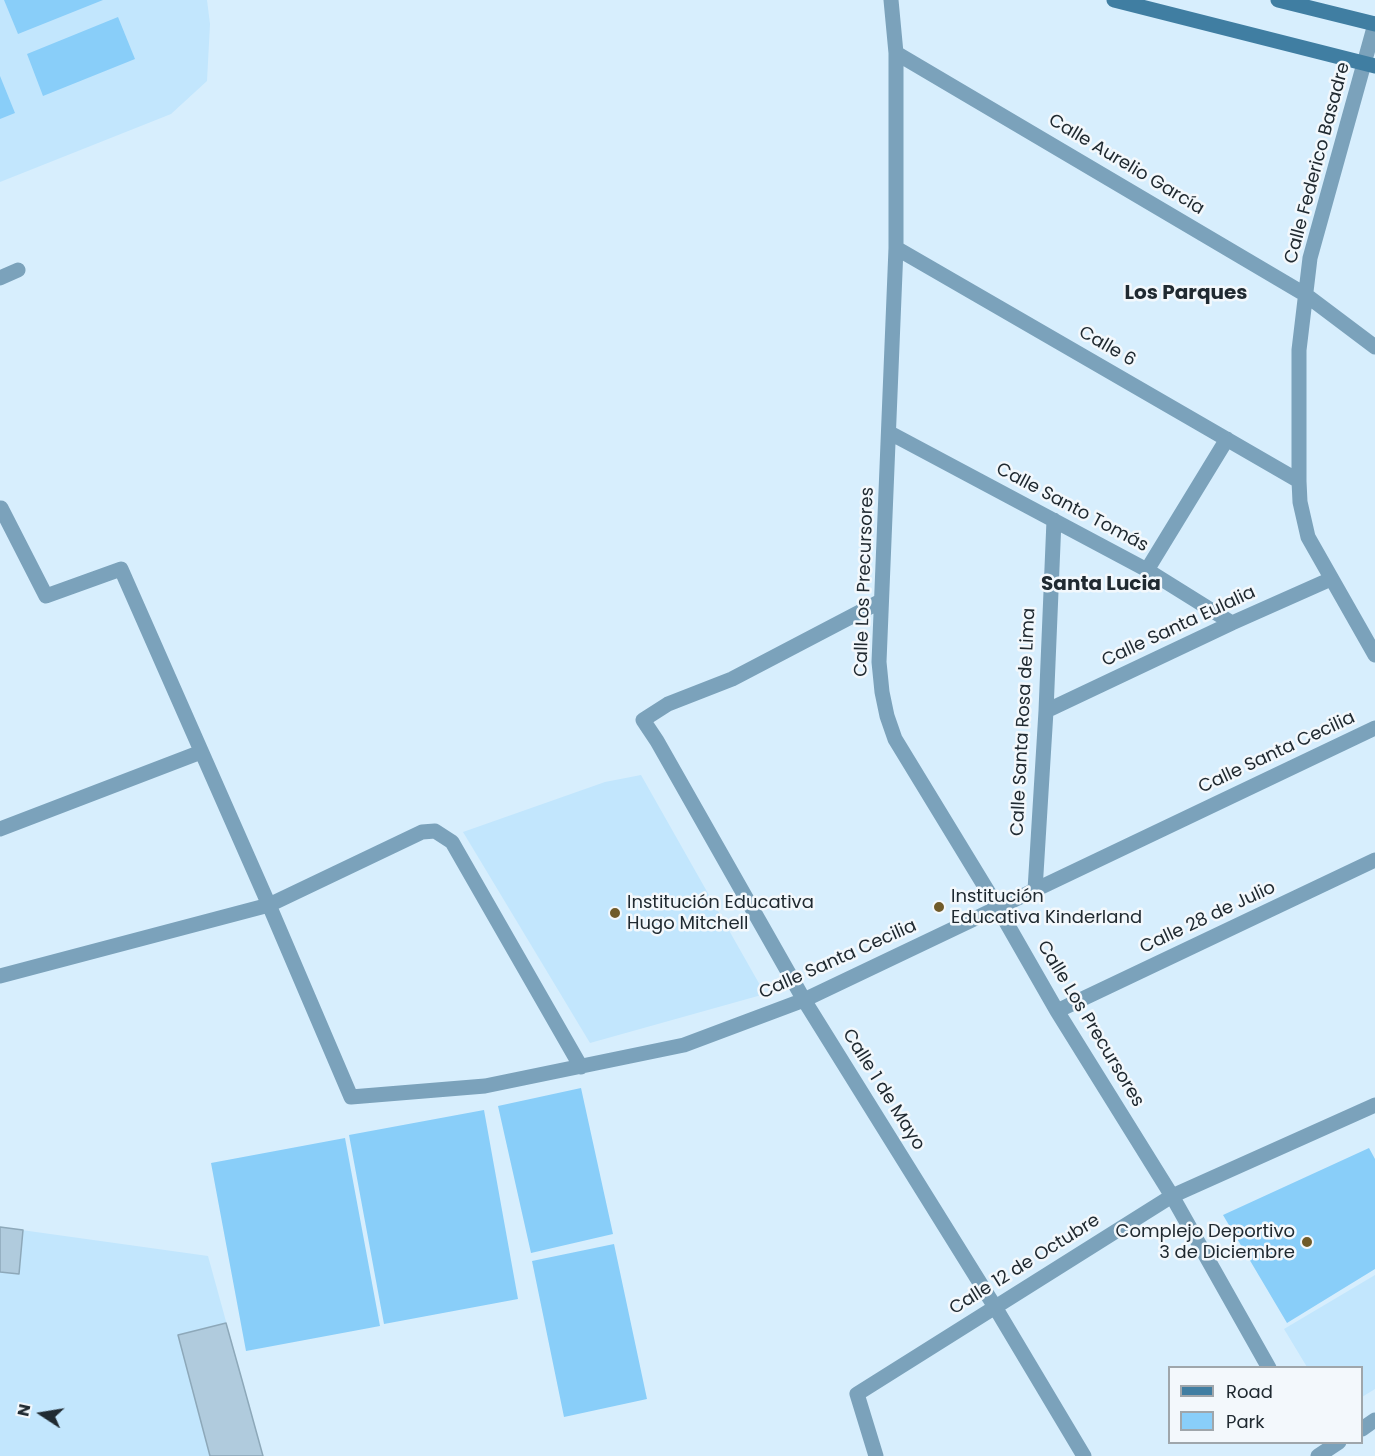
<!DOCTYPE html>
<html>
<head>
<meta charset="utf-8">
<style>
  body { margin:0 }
  #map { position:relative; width:1375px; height:1456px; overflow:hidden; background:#d7eefd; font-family:Poppins,sans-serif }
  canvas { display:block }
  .legend { position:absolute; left:1168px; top:1366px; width:195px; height:78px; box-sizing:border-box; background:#f3f8fc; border:2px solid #9fa6ab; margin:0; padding:8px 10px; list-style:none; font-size:18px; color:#202a31 }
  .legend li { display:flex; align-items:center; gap:12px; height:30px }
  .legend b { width:30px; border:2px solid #9fa6ab }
  .north { position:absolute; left:12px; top:1384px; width:60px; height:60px; -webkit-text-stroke:4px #f3f8fc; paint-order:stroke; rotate:282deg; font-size:16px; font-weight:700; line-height:24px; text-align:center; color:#202a31 }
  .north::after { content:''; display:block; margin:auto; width:21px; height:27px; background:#202a31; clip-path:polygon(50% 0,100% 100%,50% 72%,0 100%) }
</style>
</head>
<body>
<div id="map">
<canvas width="1375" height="1456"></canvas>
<ul class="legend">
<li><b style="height:8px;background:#407ea2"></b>Road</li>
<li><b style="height:16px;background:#89cef9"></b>Park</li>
</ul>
<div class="north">N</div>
</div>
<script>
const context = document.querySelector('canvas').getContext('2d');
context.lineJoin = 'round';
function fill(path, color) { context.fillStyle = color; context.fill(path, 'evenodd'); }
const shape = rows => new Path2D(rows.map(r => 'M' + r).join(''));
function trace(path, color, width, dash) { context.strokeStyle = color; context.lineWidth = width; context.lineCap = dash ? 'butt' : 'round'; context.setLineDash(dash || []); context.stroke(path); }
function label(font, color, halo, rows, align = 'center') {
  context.font = font + ' Poppins,sans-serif'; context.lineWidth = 5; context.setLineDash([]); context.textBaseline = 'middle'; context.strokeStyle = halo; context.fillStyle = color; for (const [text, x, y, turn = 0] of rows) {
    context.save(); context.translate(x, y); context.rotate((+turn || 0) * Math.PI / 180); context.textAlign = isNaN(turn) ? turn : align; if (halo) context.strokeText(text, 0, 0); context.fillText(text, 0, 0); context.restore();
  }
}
fill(shape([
  [0,0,207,0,210,24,207,81,171,114,0,182],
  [641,775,765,994,590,1043,463,832,605,782],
  [0,1227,208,1256,263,1456,0,1456],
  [1375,1275,1375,1389,1362,1397,1362,1368,1307,1367,1284,1329]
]), '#c2e6fd');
fill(shape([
  [4,0,103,0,18,34],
  [118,17,135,59,43,96,27,54],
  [0,76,15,113,0,119],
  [581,1088,613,1234,531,1253,498,1106],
  [484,1110,518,1299,384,1324,349,1135],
  [345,1138,380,1326,246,1351,211,1163],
  [1369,1148,1375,1159,1375,1269,1287,1323,1223,1215],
  [614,1244,647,1399,564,1417,532,1261]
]), '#89cef9');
const building = shape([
  [0,1227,23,1230,19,1274,0,1272,0,1227],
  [226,1323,242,1380,263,1456,210,1456,178,1335,226,1323]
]);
fill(building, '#b0cbdd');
trace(building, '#8da8b9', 1.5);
trace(shape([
  [891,0,896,53,1306,295,1375,347],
  [1375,24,1310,258,1299,350,1299,481,1300,502,1308,537,1375,655],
  [896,53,896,248,879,662,882,692,887,716,895,739,998,908,1057,1011,1172,1196,1269,1368],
  [896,248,1299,481],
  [0,278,18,270],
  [890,433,1147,570,1232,623],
  [1,508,46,596,121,569,269,905,351,1097,485,1086,684,1045,804,1000,1375,728],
  [1147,570,1227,439],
  [881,601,732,679,668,704,643,720,657,741,804,1000,995,1307,1084,1456],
  [1046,711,1232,623,1331,579],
  [0,829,201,752],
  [1035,890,1046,711,1054,520],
  [0,976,269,905,422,832,435,831,452,842,581,1067],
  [1057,1011,1375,860],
  [1362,1429,1375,1420],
  [876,1456,857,1394,1172,1196,1375,1105],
  [1318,1456,1339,1442]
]), '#7ba2bb', 15);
trace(shape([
  [1114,0,1375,66],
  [1278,0,1375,24]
]), '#407ea2', 15);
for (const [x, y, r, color] of [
  [939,907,6,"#705b2a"],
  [615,913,6,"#705b2a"],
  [1307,1242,6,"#705b2a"]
]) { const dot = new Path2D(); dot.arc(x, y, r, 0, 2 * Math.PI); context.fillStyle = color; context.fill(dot); trace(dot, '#f3f8fc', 2); }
label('18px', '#202a31', '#f3f8fc', [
  ["Calle Federico Basadre",1318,163,-75],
  ["Calle Aurelio García",1126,165,31],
  ["Calle 6",1107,347,30],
  ["Calle Santo Tomás",1072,508,28],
  ["Calle Los Precursores",865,582,-88],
  ["Calle Santa Eulalia",1179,627,-25],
  ["Calle Santa Rosa de Lima",1024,722,-87],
  ["Calle Santa Cecilia",1277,753,-25],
  ["Calle 28 de Julio",1208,918,-25],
  ["Calle Santa Cecilia",838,960,-24],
  ["Calle Los Precursores",1090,1024,59],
  ["Calle 1 de Mayo",883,1090,58],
  ["Calle 12 de Octubre",1025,1265,-32]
]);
label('18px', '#202a31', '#f3f8fc', [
  ["Institución",951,897],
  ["Educativa Kinderland",951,918],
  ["Institución Educativa",627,903],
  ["Hugo Mitchell",627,924],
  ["Complejo Deportivo",1295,1232,"right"],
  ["3 de Diciembre",1295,1253,"right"]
], 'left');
label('bold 20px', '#202a31', '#f3f8fc', [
  ["Los Parques",1186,294],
  ["Santa Lucia",1101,585]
]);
</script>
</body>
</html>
